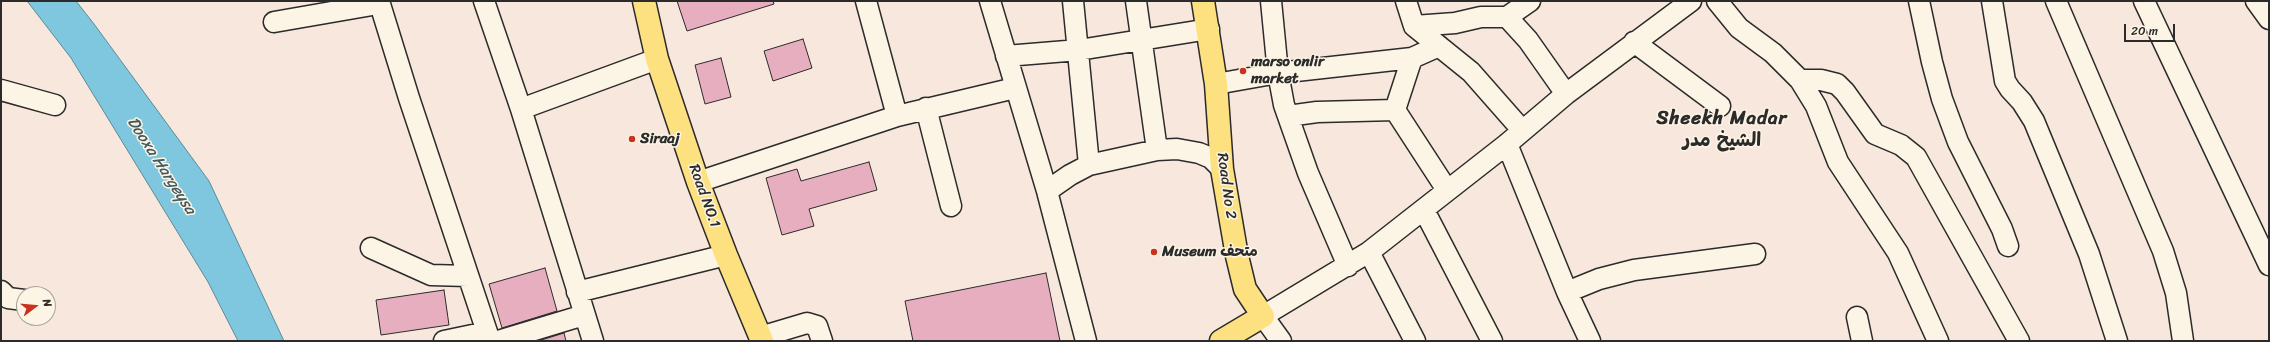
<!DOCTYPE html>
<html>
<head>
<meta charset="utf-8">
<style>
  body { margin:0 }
  #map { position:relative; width:2270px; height:342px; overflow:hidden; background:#f8e7dd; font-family:Sriracha,sans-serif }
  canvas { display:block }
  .frame { position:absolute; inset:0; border:2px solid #2b2b2b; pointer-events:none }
  .north { position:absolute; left:16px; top:286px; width:40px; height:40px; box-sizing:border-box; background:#fcf5e5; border:1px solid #a8a49b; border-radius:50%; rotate:74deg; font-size:11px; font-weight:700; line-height:16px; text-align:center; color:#2b2b2b }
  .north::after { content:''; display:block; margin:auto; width:14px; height:18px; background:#c8321e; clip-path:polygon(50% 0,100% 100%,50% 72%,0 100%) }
  .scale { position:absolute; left:2124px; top:24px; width:51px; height:18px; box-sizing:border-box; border:2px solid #2b2b2b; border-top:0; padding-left:5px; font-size:12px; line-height:14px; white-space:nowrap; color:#2b2b2b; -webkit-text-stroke:3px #fcf5e5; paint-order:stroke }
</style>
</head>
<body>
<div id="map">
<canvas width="2270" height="342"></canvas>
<div class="frame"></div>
<div class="north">N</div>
<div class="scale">20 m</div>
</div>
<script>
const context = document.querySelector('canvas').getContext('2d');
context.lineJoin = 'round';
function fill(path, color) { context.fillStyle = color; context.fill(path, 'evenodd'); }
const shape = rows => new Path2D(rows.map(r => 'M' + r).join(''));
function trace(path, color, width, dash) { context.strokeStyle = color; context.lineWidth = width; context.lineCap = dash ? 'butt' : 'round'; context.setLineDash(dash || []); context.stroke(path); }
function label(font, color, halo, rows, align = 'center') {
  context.font = font + ' Sriracha,"Playpen Sans Arabic",sans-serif'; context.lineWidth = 3; context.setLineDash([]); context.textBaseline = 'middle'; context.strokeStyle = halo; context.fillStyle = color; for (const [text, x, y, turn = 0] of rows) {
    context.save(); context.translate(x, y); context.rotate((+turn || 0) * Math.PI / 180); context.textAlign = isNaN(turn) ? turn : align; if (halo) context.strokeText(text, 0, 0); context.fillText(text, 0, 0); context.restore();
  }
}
const water = shape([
  [27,1,76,1,94,24,209,181,284,341,238,341,208,282,71,58,27,1]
]);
fill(water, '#7ec7df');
trace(water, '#5d8997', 1);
const building = shape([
  [677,1,773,1,774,4,687,31,677,1],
  [803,39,812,68,773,81,764,51,803,39],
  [721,58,731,97,705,104,695,65,721,58],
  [869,162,877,190,809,209,814,226,782,235,766,178,797,169,801,181,869,162],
  [545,268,557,311,502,328,489,284,545,268],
  [1046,273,1060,341,913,341,905,301,1046,273],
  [444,290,449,325,381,335,376,300,444,290],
  [564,333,566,341,538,341,564,333]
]);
fill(building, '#e7aebf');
trace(building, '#2b2b2b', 1);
const minor = shape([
  [379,1,409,98,490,341],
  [484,1,521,109,593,341],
  [866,1,897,116],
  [990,1,1047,191,1086,341],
  [1073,1,1089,165],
  [1136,1,1157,150],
  [1271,1,1278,73,1284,105,1308,173,1348,266],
  [1406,1,1414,26,1471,72,1522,130],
  [1717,1,1739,28,1773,53,1800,80,1816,106,1838,162,1898,253,1938,341],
  [1919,1,1932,62,1942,99,1958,142,2002,229,2008,246],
  [1992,1,2005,81,2010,89,2022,102,2034,121,2089,254,2117,341],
  [2056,1,2163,251,2176,293,2183,341],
  [2144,1,2269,265],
  [2256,1,2269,19],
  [1507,17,1528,40,1566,94],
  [274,22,378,4],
  [1414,26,1455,23,1481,17,1507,17,1530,1],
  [1634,42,1720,106],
  [1006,56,1079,50,1209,29],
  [1800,80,1821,80,1837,84,1845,92,1875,134,1901,145,1916,157,2019,341],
  [1216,84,1278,73,1412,58,1439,46],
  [1,90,55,105],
  [926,108,951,206],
  [521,109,657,59],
  [1395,110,1447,190],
  [1395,110,1412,58],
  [1288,116,1317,112,1395,110],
  [1507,144,1567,292,1599,279,1634,270,1755,254],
  [698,182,897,116,1015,88],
  [1047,191,1070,175,1089,165,1157,150,1177,149,1199,153,1211,158,1222,169],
  [1424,210,1492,341],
  [371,248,431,275,468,276],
  [1369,252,1415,341],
  [1,291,8,298,24,300],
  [577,292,726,255],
  [1567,292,1590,341],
  [1857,317,1862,341],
  [760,337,807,323,817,326,822,341],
  [444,341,487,332],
  [498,341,584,315],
  [1281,341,1263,316,1369,252,1507,144,1566,94,1691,1]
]);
const major = shape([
  [1203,1,1216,84,1222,169,1237,256,1245,289,1263,316,1221,341]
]);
const highway = shape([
  [644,1,657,59,698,182,726,255,762,341]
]);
trace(minor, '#2b2b2b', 23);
trace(major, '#2b2b2b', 25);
trace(highway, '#2b2b2b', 25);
trace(minor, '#fcf5e5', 20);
trace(major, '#fde080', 22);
trace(highway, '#fde080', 22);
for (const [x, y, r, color] of [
  [1243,71,4,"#c8321e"],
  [632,139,4,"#c8321e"],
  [1154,252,4,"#c8321e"]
]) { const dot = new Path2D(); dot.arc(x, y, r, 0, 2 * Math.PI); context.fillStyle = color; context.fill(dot); trace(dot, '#fcf5e5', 1.5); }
label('bold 15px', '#2b2b2b', '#fcf5e5', [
  ["marso onlir",1251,62],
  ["market",1251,79],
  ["Siraaj",640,139],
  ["Museum متحف",1162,252]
], 'left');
label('15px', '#2b2b2b', '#fcf5e5', [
  ["Road No 2",1226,186,82],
  ["Road NO.1",704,196,70]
]);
label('italic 16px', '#445a61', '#fcf5e5', [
  ["Dooxa Hargeysa",161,166,57]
]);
context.letterSpacing = '1px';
label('bold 19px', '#2b2b2b', '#fcf5e5', [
  ["Sheekh Madar",1722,119],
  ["الشيخ مدر",1722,141]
]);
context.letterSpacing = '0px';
</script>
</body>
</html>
